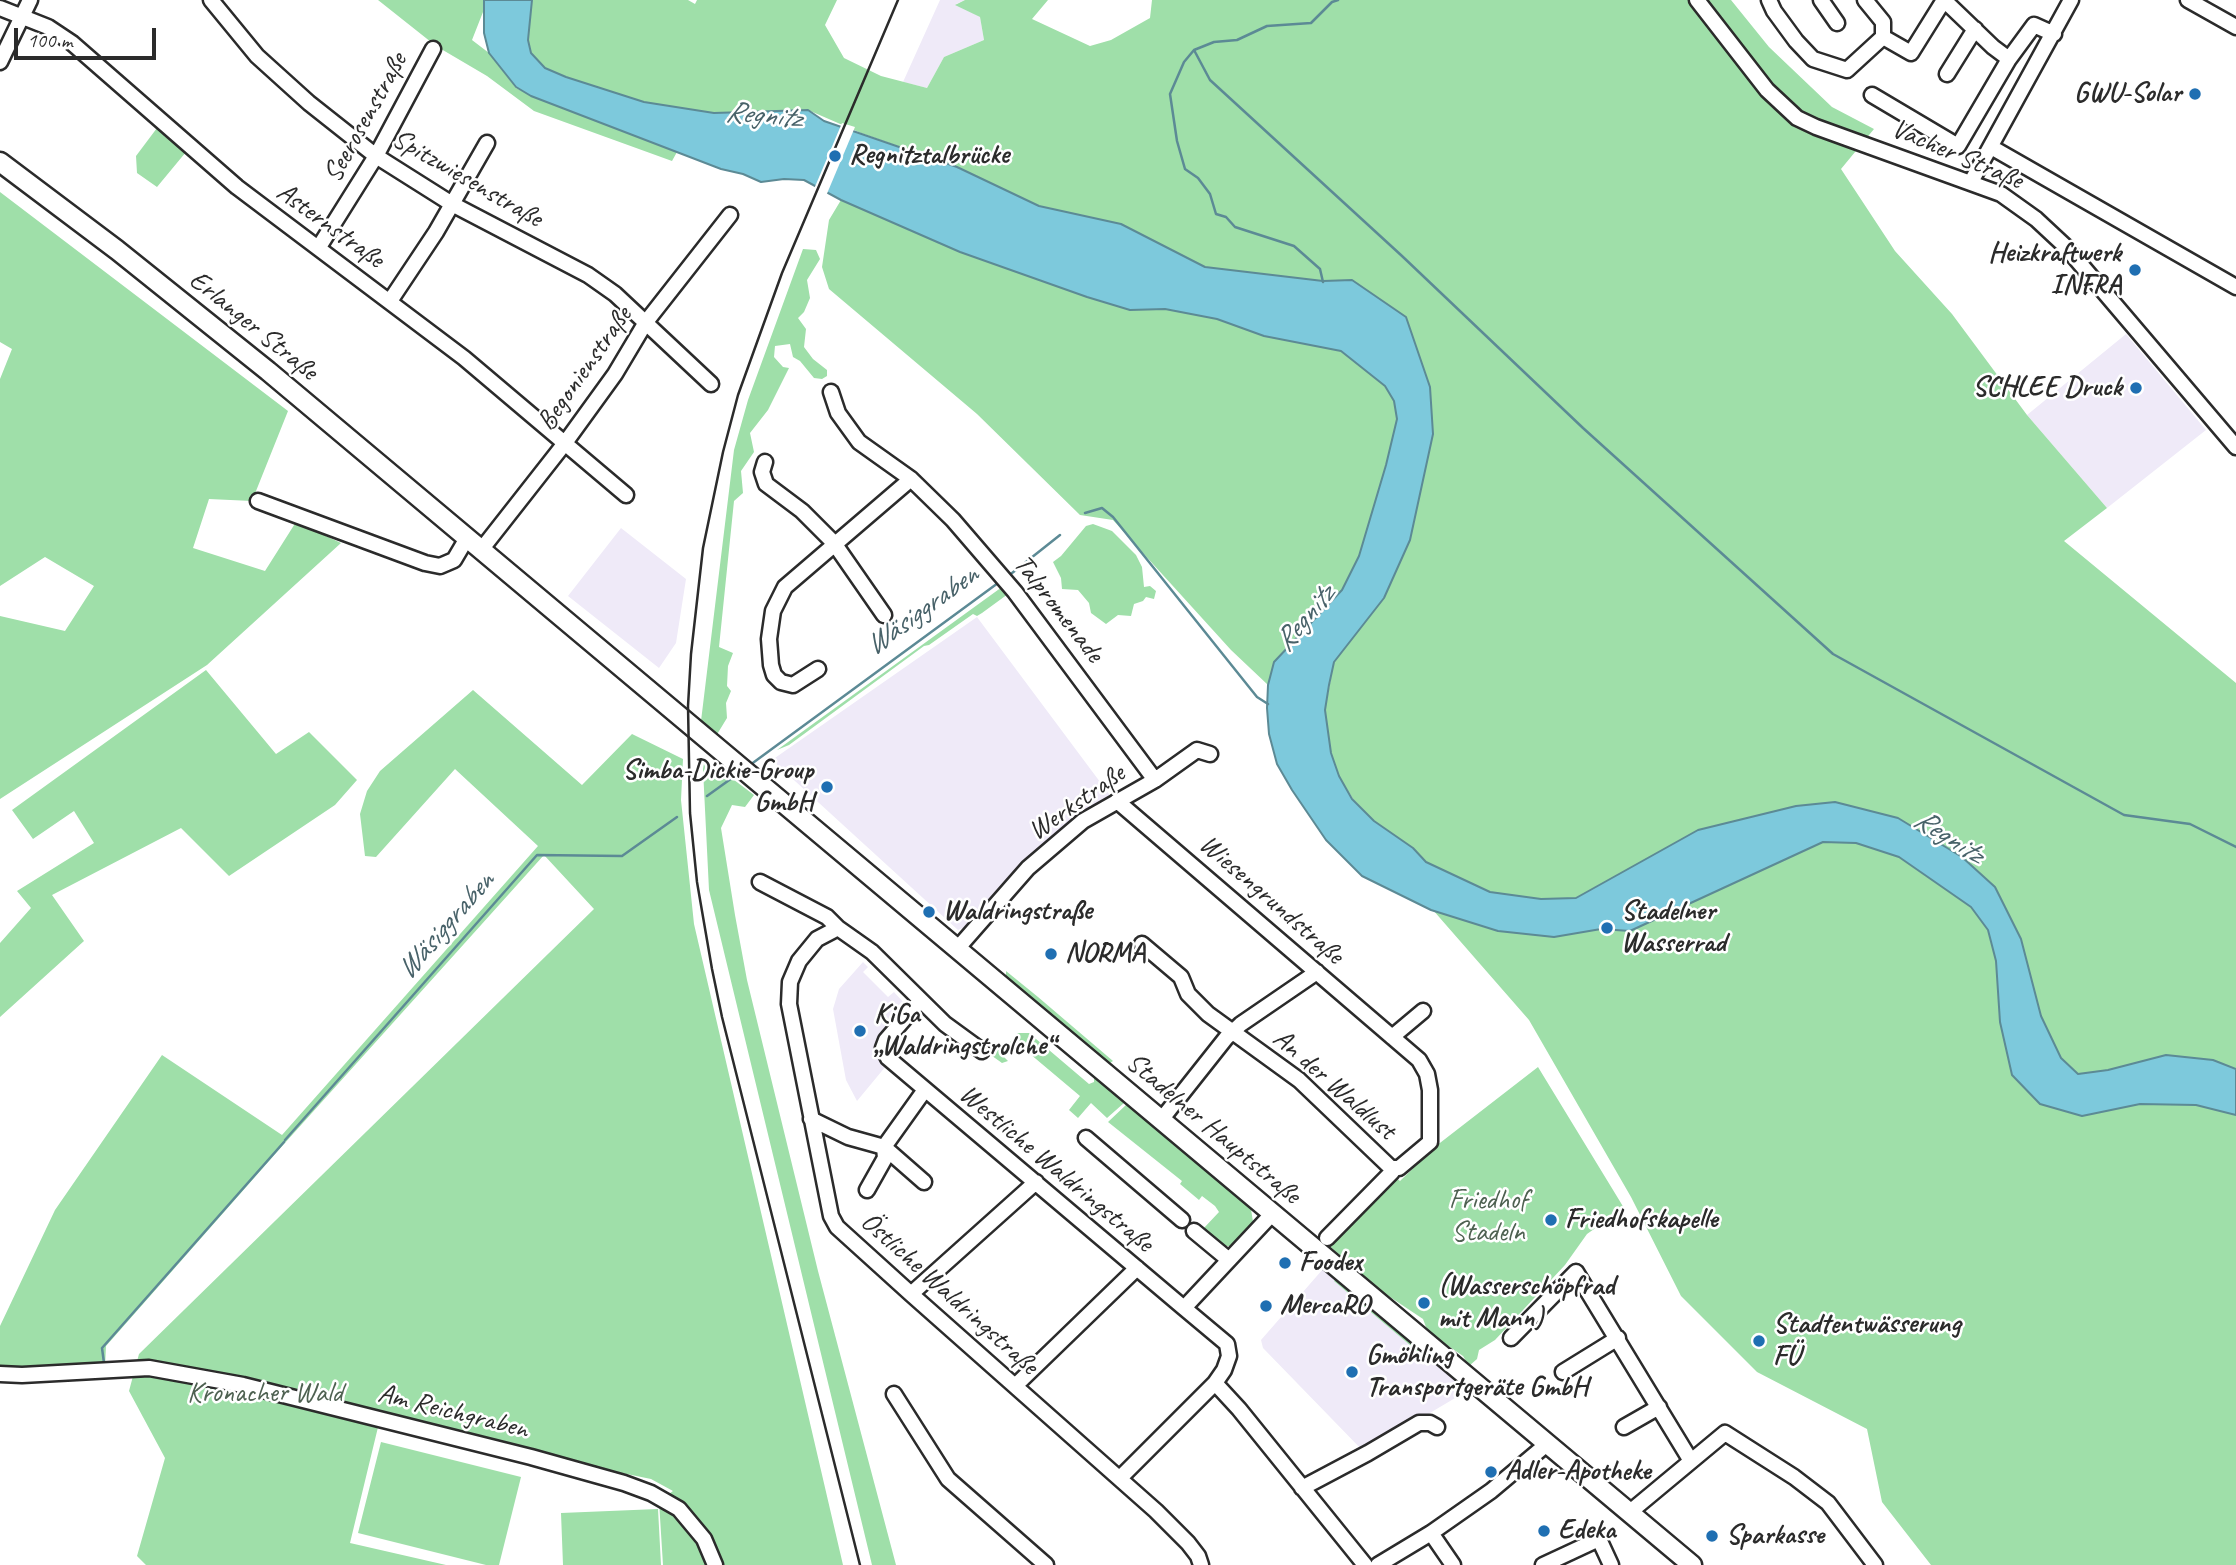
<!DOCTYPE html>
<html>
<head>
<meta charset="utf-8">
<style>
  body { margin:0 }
  #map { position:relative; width:2236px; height:1565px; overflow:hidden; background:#fff; font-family:Caveat,sans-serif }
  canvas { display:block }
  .scale { position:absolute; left:14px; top:28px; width:142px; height:32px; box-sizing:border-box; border:4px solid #2b2b2b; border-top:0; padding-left:9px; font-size:21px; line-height:24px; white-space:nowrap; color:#2b2b2b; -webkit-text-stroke:5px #fff; paint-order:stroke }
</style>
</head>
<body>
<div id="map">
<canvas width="2236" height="1565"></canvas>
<div class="scale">100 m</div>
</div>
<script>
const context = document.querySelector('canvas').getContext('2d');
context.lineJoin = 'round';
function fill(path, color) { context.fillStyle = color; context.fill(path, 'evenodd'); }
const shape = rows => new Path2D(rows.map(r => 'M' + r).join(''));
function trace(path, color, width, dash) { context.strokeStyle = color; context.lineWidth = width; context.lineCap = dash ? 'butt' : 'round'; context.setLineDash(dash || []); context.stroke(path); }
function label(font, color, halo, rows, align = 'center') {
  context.font = font + ' Caveat,sans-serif'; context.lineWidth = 5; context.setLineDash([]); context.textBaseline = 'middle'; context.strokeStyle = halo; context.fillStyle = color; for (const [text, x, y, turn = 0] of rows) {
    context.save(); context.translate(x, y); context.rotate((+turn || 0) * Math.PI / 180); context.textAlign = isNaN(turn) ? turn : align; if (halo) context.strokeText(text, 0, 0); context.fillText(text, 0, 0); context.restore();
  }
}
fill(shape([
  [940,0,965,0,956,4,980,17,984,40,944,57,927,88,903,82],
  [2126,334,2206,430,2107,508,2027,415],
  [621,528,686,579,676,643,659,668,568,596],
  [977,617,1112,798,1067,824,1014,871,973,920,965,927,958,930,772,760],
  [863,962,868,967,863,972,888,997,894,992,905,1004,878,1038,875,1050,886,1066,857,1101,846,1080,833,1009,839,989],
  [1323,1269,1467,1391,1364,1452,1263,1348,1261,1340]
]), '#efeaf8');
fill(shape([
  [378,0,484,0,483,12,472,40,489,53,516,88,532,96,677,152,672,161,534,111,487,76,436,46],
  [532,0,688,0,695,4,697,0,837,0,825,25,844,58,881,76,927,88,944,57,984,40,980,17,955,5,965,0,1048,0,1032,19,1090,46,1111,40,1150,18,1152,0,1731,0,1769,47,1832,107,1874,129,1841,169,1895,251,1952,314,2027,415,2107,508,2064,541,2236,683,2236,1565,1931,1565,1882,1502,1867,1429,1757,1372,1681,1296,1631,1197,1529,1020,1412,886,1413,848,1374,821,1353,799,1339,776,1331,753,1325,710,1334,662,1384,598,1410,540,1433,434,1352,280,1323,281,1205,267,1121,224,1039,206,957,167,861,133,808,110,714,113,644,102,566,78,544,68,530,53,528,40],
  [157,128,186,152,157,187,137,173,136,156],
  [0,192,288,411,252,501,209,499,193,548,265,571,296,522,341,543,207,665,0,799,0,616,65,631,94,586,45,557,0,586,0,379,12,349,0,342],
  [841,200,960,252,1087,297,1130,310,1165,309,1217,319,1264,336,1341,351,1385,386,1394,401,1397,419,1386,465,1359,556,1342,590,1274,662,1268,685,1231,650,1113,520,1080,515,977,414,829,289,822,267,829,220],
  [803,249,816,250,820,259,807,280,810,298,804,312,798,318,806,329,804,347,813,359,827,370,827,376,822,379,814,378,800,361,793,357,790,344,775,346,774,357,783,367,789,368,768,410,750,433,754,452,741,471,743,493,734,501,719,647,733,653,728,666,727,686,731,691,726,703,727,718,716,736,705,728,701,721,734,450,748,400],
  [1093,524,1112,531,1136,555,1142,567,1144,587,1150,586,1156,591,1154,599,1146,597,1143,601,1134,604,1131,616,1118,615,1106,624,1091,613,1089,603,1078,590,1062,589,1061,578,1053,562,1061,556,1086,526],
  [1002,587,1008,594,982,613,977,616,973,614,929,645,924,646,789,745,777,750],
  [206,670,276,754,309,732,357,780,335,805,229,876,181,828,52,895,84,941,0,1017,0,943,31,908,17,891,94,843,74,811,33,839,12,810],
  [473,690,582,785,632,734,683,759,681,800,694,924,843,1565,663,1565,659,1501,673,1491,651,1479,379,1423,350,1543,446,1565,146,1565,137,1556,165,1458,129,1391,139,1354,594,909,544,855,284,1144,106,1346,105,1367,0,1368,0,1326,55,1210,162,1055,282,1135,538,846,455,769,376,857,365,856,360,814,367,791,380,771],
  [705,758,754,795,745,807,732,805,721,828,735,915,747,980,818,1271,896,1565,872,1565,709,890,703,769],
  [1006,971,1038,997,1113,1061,1110,1063,1006,977],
  [1018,1033,1029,1033,1089,1084,1094,1082,1094,1077,1124,1103,1107,1118,1091,1103,1078,1118,1069,1110,1080,1096,1017,1043,1004,1057,1008,1061,1002,1063,988,1053,995,1045,1004,1049],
  [1538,1067,1624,1208,1587,1234,1565,1265,1495,1340,1479,1350,1477,1359,1469,1366,1463,1356,1435,1337,1426,1327,1423,1319,1381,1291,1327,1244,1395,1177,1400,1181,1436,1146],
  [1127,1104,1251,1209,1253,1222,1230,1246,1223,1246,1203,1229,1219,1212,1215,1206,1202,1196,1199,1200,1180,1184,1182,1181,1108,1122],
  [1336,1279,1420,1350,1417,1351,1334,1281],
  [381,1442,521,1477,499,1565,486,1565,358,1533],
  [658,1509,661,1565,563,1565,561,1513]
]), '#9fdfa9');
const water = shape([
  [484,0,532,0,528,40,531,53,545,68,566,77,644,102,714,113,808,110,824,121,957,167,1039,206,1121,224,1205,267,1323,281,1352,280,1406,317,1430,387,1433,434,1410,540,1384,598,1334,662,1329,685,1325,710,1331,753,1339,776,1352,799,1374,821,1413,848,1426,862,1490,892,1541,899,1576,898,1698,830,1796,806,1835,802,1898,818,1962,857,1995,887,2021,939,2041,1016,2061,1058,2078,1074,2108,1070,2166,1055,2213,1060,2236,1069,2236,1115,2196,1105,2140,1104,2082,1116,2040,1104,2012,1075,2000,1022,1996,961,1988,930,1971,907,1899,857,1856,843,1823,842,1630,931,1601,929,1554,937,1498,931,1431,910,1362,876,1326,840,1292,790,1277,764,1269,734,1267,708,1268,685,1274,662,1342,590,1359,556,1386,465,1397,419,1394,401,1385,386,1341,351,1264,336,1217,319,1165,309,1130,310,1087,297,960,252,841,200,804,180,784,179,761,182,743,174,721,169,531,96,516,87,489,53,484,33,484,0]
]);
fill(water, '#7dc9dc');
trace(water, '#5c8a95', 2);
fill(shape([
  [842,123,855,127,826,196,814,189]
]), '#fff');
trace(shape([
  [1194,50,1210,80,1402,256,1583,428,1833,654,2124,815,2190,824,2236,847],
  [1323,282,1320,269,1294,246,1235,227,1226,217,1216,214,1210,194,1198,178,1185,169,1177,141,1170,94,1184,62,1194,50,1214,42,1237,40,1267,26,1311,23,1332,2,1338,0],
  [1085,513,1102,508,1113,517,1257,697,1268,704],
  [1007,577,1060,535],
  [750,765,998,583],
  [707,796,739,773],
  [285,1140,537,855,622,856,677,817],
  [104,1363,102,1348,284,1142]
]), '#5c8a95', 2.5);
const minor = shape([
  [211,0,257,56,309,103,376,156,452,204,588,275,615,294,711,384],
  [1697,0,1767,90,1797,118,1816,127,2001,194,2036,219,2065,246,2236,447],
  [1769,0,1774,11,1796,41,1813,59,1847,70,1883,37,1911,53,1944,0],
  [1821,0,1837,23],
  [1865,0,1883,22,1883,37],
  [2188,0,2236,27],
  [1945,1,1993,47,2009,59],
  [0,8,48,27,72,43,237,187,464,358,626,495],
  [0,62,30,0],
  [1947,74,1975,29],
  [1872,95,1958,146,2009,59,2034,25,2054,34],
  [1991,147,2236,287],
  [1971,182,2071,0],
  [319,247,376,156,433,49],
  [390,301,436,232,487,143],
  [831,392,838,413,859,442,911,479,953,520,1015,592,1155,780],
  [765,462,762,472,766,484,802,511,834,543,884,615],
  [258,501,425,563,440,566,454,560,467,538],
  [481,550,565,443,615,374,646,322,730,215],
  [818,669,793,685,781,682,774,675,771,665,769,639,773,611,785,587,911,479],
  [1117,801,1419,1060,1427,1074,1430,1090,1430,1142,1399,1168,1391,1168],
  [760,882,827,917,838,928,872,952,945,1024,982,1051],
  [838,928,817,939,799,961,790,982,789,1004,831,1216,837,1227,911,1294,1156,1511,1188,1543,1198,1556,1201,1565],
  [1142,944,1181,977,1188,994,1208,1014,1299,1080,1391,1168],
  [957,949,1028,868,1083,821,1155,780,1197,750,1210,754],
  [920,1001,886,1040,883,1048,888,1058,1184,1308],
  [1392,1037,1423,1011],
  [811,1119,848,1137,884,1147,924,1182],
  [1161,1120,1226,1038,1241,1024,1317,972],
  [1086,1138,1182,1220],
  [867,1190,885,1158,884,1147,924,1091],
  [1194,1231,1229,1260],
  [1327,1238,1392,1172,1391,1168],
  [911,1294,1036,1182],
  [1511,1338,1576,1272,1691,1461],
  [1563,1372,1618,1338],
  [0,1374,22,1375,149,1368,243,1385,531,1457,624,1483,651,1493,679,1509,704,1539,715,1565],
  [1215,1383,1239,1409,1365,1565],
  [1015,1386,1137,1268],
  [894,1394,948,1479,1046,1565],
  [1624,1427,1659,1407],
  [1121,1477,1215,1383,1224,1370,1229,1356,1227,1344,1184,1308,1273,1213],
  [1302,1488,1368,1453,1419,1423,1430,1423,1437,1427],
  [1630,1512,1725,1433,1794,1477,1828,1503,1875,1565],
  [1431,1533,1453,1565],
  [1378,1565,1431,1533,1491,1491,1547,1444],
  [1543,1565,1599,1539,1611,1565]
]);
const major = shape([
  [0,162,117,250,268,371,1692,1565]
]);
trace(minor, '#2b2b2b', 19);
trace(major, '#2b2b2b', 23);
trace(minor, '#fff', 14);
trace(major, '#fff', 18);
trace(shape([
  [860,1565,722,1017,712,969,697,882,690,813,688,706,691,654,703,548,723,452,738,395,782,273,898,0]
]), '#2b2b2b', 2.5);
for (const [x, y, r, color] of [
  [2195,94,7,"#1f6fb2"],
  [835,156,7,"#1f6fb2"],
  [2135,270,7,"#1f6fb2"],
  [2136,388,7,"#1f6fb2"],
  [827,787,7,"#1f6fb2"],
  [929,912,7,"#1f6fb2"],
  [1607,928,7,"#1f6fb2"],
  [1051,954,7,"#1f6fb2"],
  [860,1031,7,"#1f6fb2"],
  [1551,1220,7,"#1f6fb2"],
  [1285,1263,7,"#1f6fb2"],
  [1424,1303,7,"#1f6fb2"],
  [1266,1306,7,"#1f6fb2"],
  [1759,1341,7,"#1f6fb2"],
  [1352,1372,7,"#1f6fb2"],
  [1491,1472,7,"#1f6fb2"],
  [1544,1531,7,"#1f6fb2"],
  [1712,1536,7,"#1f6fb2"]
]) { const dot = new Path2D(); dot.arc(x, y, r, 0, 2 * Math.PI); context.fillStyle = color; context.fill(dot); trace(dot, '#fff', 2.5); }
label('bold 28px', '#2b2b2b', '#fff', [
  ["GWU-Solar",2181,94,"right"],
  ["Regnitztalbrücke",849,156],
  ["Heizkraftwerk",2121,254,"right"],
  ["INFRA",2121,286,"right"],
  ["SCHLEE Druck",2122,388,"right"],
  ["Simba-Dickie-Group",813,771,"right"],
  ["GmbH",813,803,"right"],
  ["Waldringstraße",943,912],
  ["Stadelner",1621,912],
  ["Wasserrad",1621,944],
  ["NORMA",1065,954],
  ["KiGa",874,1015],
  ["„Waldringstrolche“",874,1047],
  ["Friedhofskapelle",1565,1220],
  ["Foodex",1299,1263],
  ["(Wasserschöpfrad",1438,1287],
  ["mit Mann)",1438,1319],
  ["MercaRO",1280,1306],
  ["Stadtentwässerung",1773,1325],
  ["FÜ",1773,1357],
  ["Gmöhling",1366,1356],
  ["Transportgeräte GmbH",1366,1388],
  ["Adler-Apotheke",1505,1472],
  ["Edeka",1558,1531],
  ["Sparkasse",1726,1536]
], 'left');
label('28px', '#2b2b2b', '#fff', [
  ["Seerosenstraße",366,118,-61],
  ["Vacher Straße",1957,155,23],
  ["Spitzwiesenstraße",467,179,30],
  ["Asternstraße",330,226,36],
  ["Erlanger Straße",253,326,39],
  ["Begonienstraße",585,369,-55],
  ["Talpromenade",1058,609,52],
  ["Werkstraße",1077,803,-35],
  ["Wiesengrundstraße",1271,900,41],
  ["An der Waldlust",1334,1085,41],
  ["Stadelner Hauptstraße",1213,1129,40],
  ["Westliche Waldringstraße",1056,1169,40],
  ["Östliche Waldringstraße",949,1294,42],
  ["Am Reichgraben",453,1412,14]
]);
label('28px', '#4e6151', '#fff', [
  ["Friedhof",1488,1201],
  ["Stadeln",1488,1233],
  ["Kronacher Wald",265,1394]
]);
label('italic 30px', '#486269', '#fff', [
  ["Regnitz",763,116,5],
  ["Wäsiggraben",922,611,-36],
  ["Regnitz",1305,619,-50],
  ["Regnitz",1948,837,32],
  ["Wäsiggraben",446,926,-49]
]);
</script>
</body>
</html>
